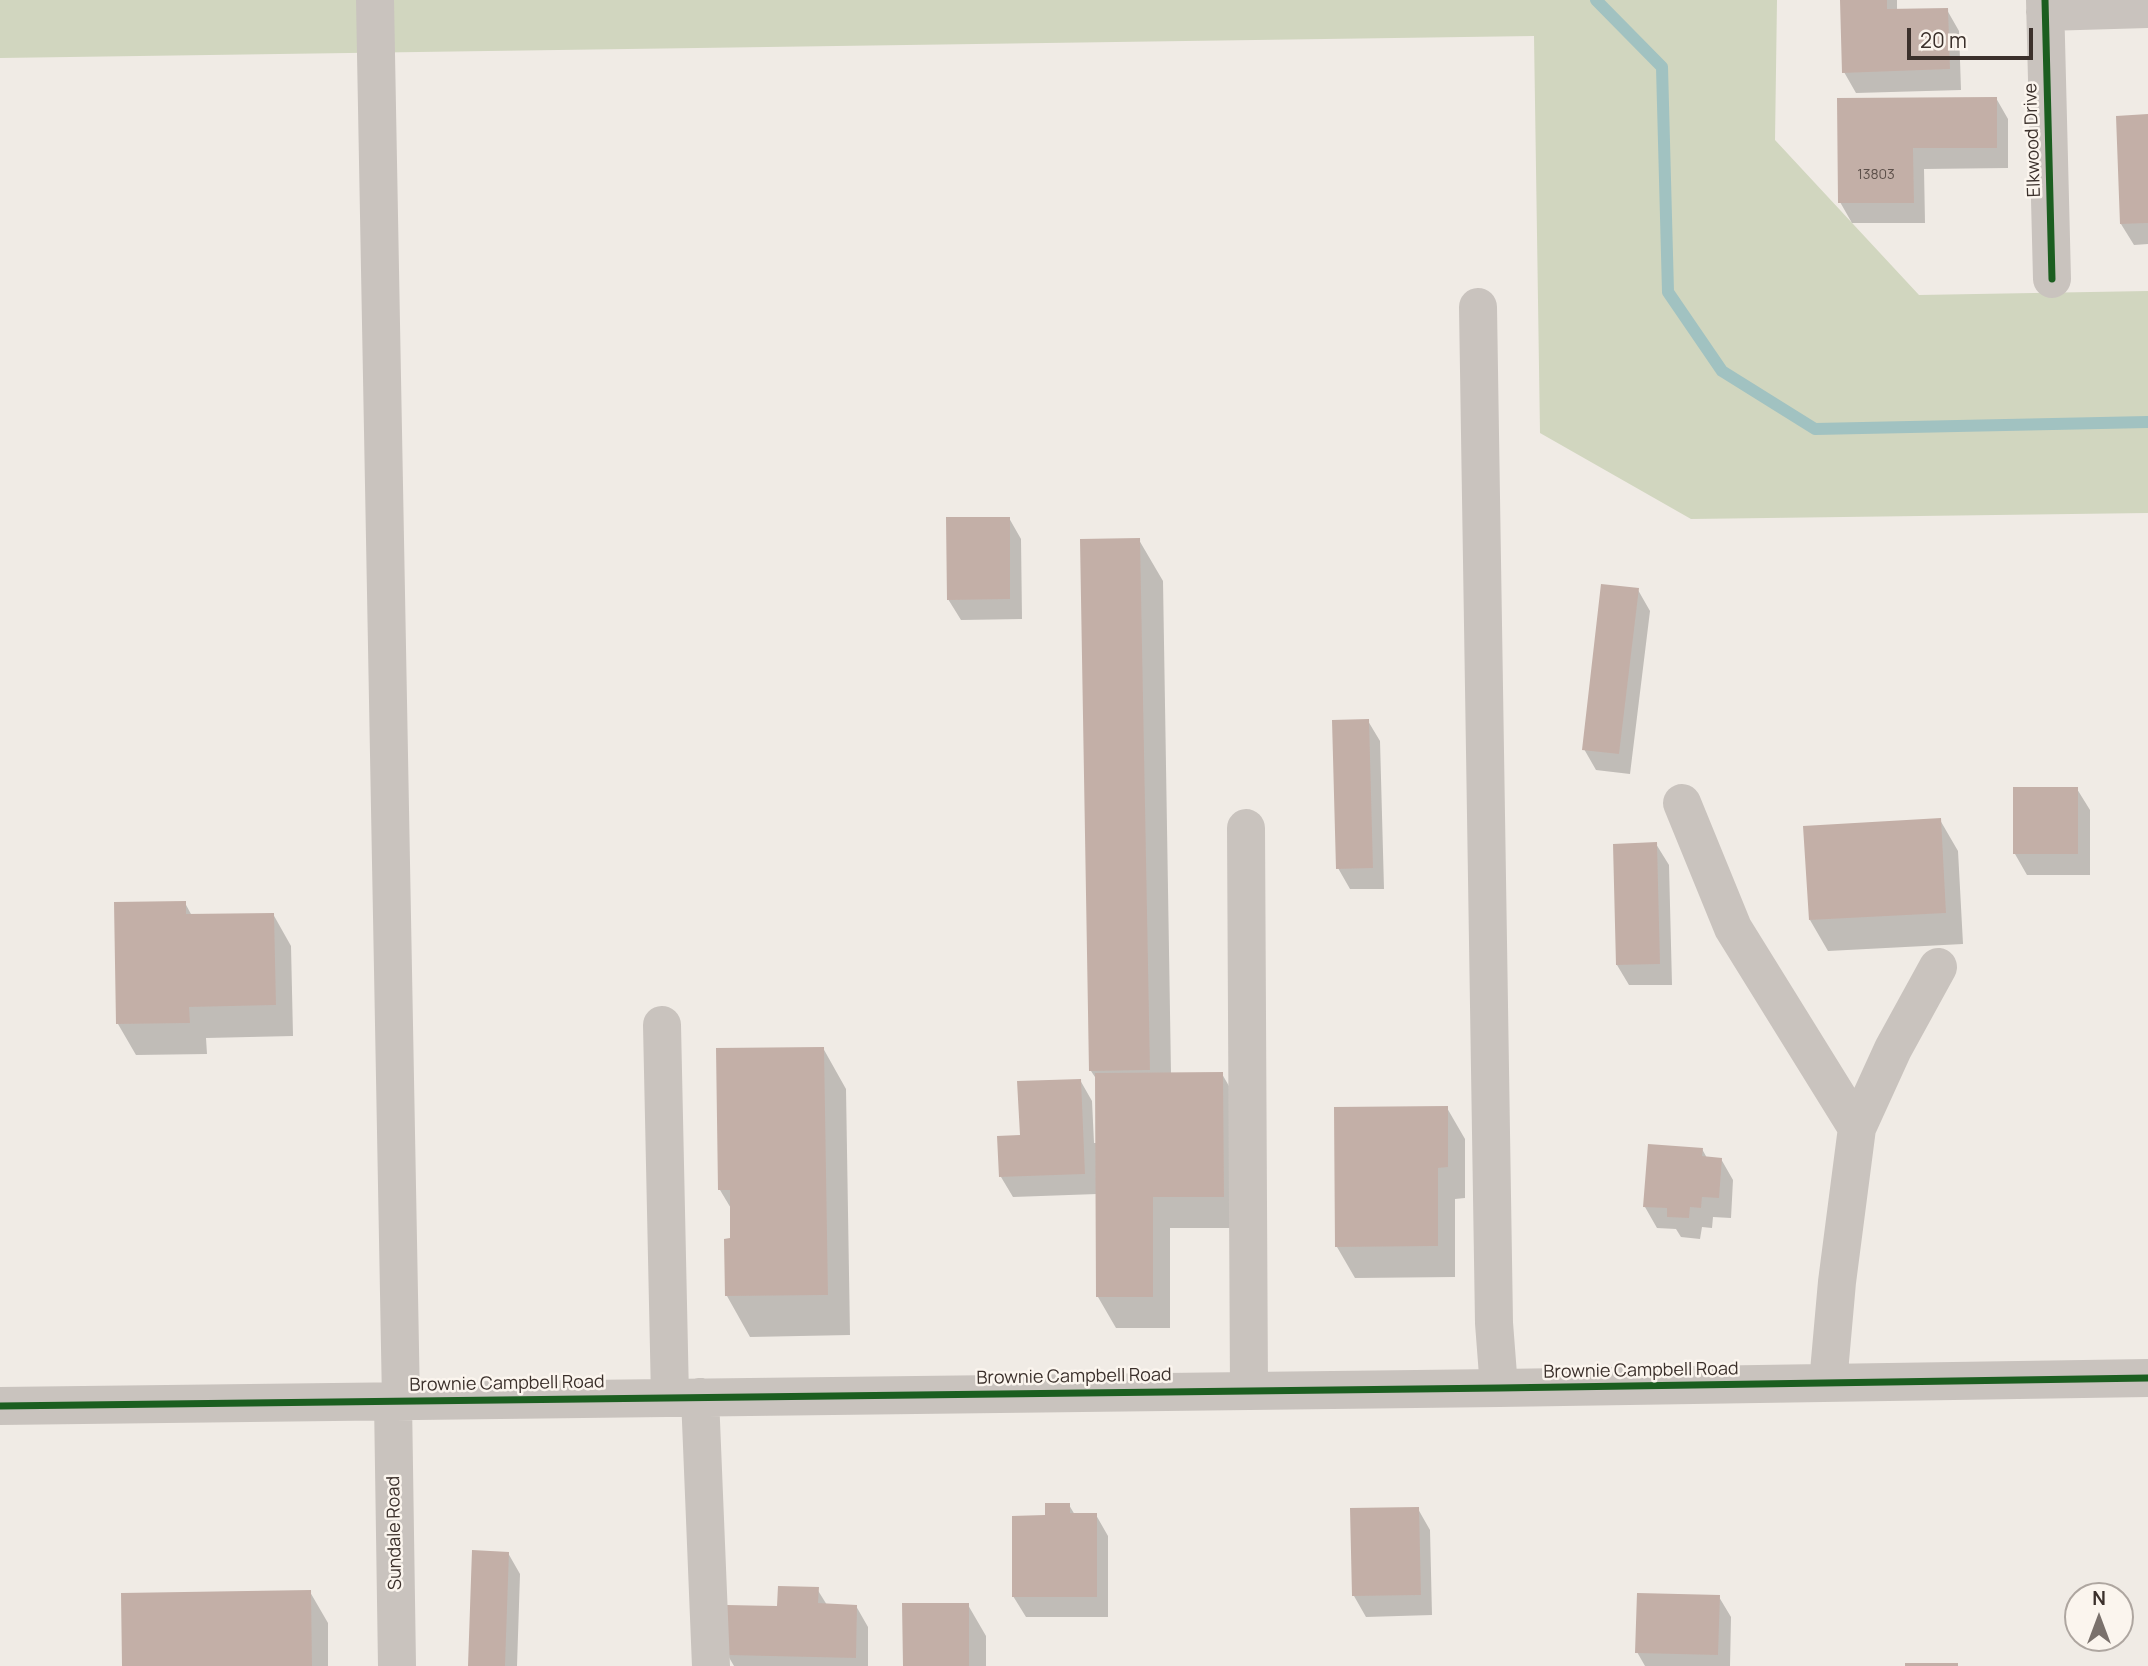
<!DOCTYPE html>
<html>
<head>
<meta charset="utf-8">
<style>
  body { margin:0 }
  #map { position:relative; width:2148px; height:1666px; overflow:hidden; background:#f0ebe5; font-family:Manrope,sans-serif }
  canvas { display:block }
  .north { position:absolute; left:2064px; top:1582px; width:70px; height:70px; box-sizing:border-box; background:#fbf5ee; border:2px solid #aea6a0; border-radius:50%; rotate:0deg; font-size:19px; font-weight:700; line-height:28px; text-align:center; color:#3b302b }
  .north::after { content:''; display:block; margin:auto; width:24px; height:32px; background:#7a716c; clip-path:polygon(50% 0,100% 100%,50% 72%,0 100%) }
  .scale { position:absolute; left:1907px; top:28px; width:126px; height:32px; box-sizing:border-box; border:4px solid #3b302b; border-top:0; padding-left:9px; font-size:21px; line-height:24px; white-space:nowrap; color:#3b302b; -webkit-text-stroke:5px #fbf5ee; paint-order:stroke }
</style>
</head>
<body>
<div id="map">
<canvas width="2148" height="1666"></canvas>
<div class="north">N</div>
<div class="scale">20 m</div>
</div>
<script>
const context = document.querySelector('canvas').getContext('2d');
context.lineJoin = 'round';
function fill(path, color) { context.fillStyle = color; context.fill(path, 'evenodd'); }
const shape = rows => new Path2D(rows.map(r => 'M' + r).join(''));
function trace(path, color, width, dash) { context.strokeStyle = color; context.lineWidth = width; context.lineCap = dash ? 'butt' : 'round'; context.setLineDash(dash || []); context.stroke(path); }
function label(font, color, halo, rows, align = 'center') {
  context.font = font + ' Manrope,sans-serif'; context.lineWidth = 5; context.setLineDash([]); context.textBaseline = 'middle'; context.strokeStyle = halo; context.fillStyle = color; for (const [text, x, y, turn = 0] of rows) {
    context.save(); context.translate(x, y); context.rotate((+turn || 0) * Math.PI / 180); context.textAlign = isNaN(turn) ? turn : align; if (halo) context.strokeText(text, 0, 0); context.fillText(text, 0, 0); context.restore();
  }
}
fill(shape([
  [0,0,1777,0,1775,140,1919,295,2148,291,2148,513,1691,519,1540,433,1534,36,0,58]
]), '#d1d6bf');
fill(shape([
  [1842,0,1897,0,1897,11,1947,10,1959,31,1961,90,1856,93,1844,72],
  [1996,98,2008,119,2008,168,1924,169,1925,223,1852,223,1840,202,1838,100],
  [2148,116,2148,244,2134,245,2121,224],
  [1009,518,1021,539,1022,619,961,620,948,599],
  [1139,540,1163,581,1171,1074,1222,1074,1240,1105,1241,1228,1170,1228,1170,1328,1116,1328,1098,1297,1097,1194,1013,1197,1001,1177,1021,1137,1080,1080,1092,1101,1094,1143,1097,1143,1097,1080,1091,1071],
  [1638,590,1650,611,1630,774,1596,770,1584,749],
  [1368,721,1380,741,1384,889,1350,889,1338,868],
  [2077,789,2090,810,2090,875,2027,875,2015,854],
  [1940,820,1958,851,1963,944,1828,951,1810,920],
  [1656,844,1669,865,1672,985,1629,985,1617,965],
  [185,903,192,916,273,914,291,946,293,1036,206,1038,207,1054,136,1055,118,1024],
  [823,1048,846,1089,850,1335,750,1337,727,1296,732,1240,732,1210,720,1190],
  [1335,1108,1447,1108,1465,1139,1465,1198,1455,1199,1455,1277,1355,1278,1337,1247],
  [1702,1149,1707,1158,1721,1159,1733,1180,1731,1218,1713,1217,1712,1228,1702,1227,1700,1239,1681,1237,1676,1229,1657,1228,1645,1207],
  [1069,1505,1075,1515,1096,1515,1108,1536,1108,1617,1026,1617,1013,1596,1047,1517],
  [1418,1509,1430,1530,1432,1615,1366,1617,1354,1596],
  [508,1553,520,1574,517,1666,470,1666],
  [817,1589,827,1605,856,1606,868,1627,868,1666,734,1666,727,1654,779,1608],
  [310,1592,328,1623,328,1666,124,1666],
  [1719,1597,1731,1617,1730,1666,1645,1666,1637,1652],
  [968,1605,986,1636,986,1666,904,1666]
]), '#0003');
trace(shape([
  [1596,0,1662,67,1668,292,1722,371,1815,429,2148,422]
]), '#a1c2c1', 12);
fill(shape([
  [1840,0,1887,0,1887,9,1948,8,1950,69,1842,73],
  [1997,97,1997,148,1913,148,1914,203,1838,203,1837,98],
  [2148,114,2148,223,2120,224,2116,116],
  [946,517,1010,517,1010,599,947,600],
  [1140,538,1150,1070,1089,1071,1080,539],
  [1601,584,1639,588,1619,754,1582,750],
  [1369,719,1373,868,1336,869,1332,720],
  [2013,787,2078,787,2078,854,2013,854],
  [1941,818,1946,913,1809,920,1803,826],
  [1657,842,1660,964,1616,965,1613,844],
  [186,901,186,914,274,913,276,1005,189,1007,190,1023,116,1024,114,902],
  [824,1047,828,1295,725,1296,724,1239,730,1238,730,1190,718,1190,716,1048],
  [1223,1072,1224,1197,1153,1197,1153,1297,1096,1297,1095,1073],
  [1081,1079,1085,1174,999,1177,997,1136,1020,1135,1017,1081],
  [1448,1106,1448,1167,1438,1168,1438,1246,1335,1247,1334,1107],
  [1648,1144,1703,1148,1702,1156,1722,1158,1719,1198,1702,1197,1701,1208,1690,1207,1689,1218,1667,1217,1667,1208,1643,1207],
  [1045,1503,1070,1503,1070,1513,1097,1513,1097,1597,1012,1597,1012,1516,1045,1515],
  [1419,1507,1421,1595,1352,1596,1350,1508],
  [472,1550,509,1552,505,1666,468,1666],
  [778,1586,819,1587,818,1603,857,1605,856,1658,726,1655,727,1605,777,1606],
  [311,1590,312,1666,122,1666,121,1593],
  [1637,1593,1720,1595,1718,1655,1635,1653],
  [902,1603,969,1603,969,1666,903,1666],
  [1905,1663,1958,1663,1958,1666,1905,1666]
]), '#c3afa7');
trace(shape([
  [375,0,401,1401],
  [2045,0,2052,279],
  [2045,12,2148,9],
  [1478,307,1494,1323,1499,1388],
  [1682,803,1733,928,1857,1128],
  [1246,828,1249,1391],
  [662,1025,670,1397],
  [1828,1383,1837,1282,1857,1128,1893,1049,1938,967],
  [700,1397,711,1666],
  [393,1401,397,1666],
  [0,1406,1499,1388,2148,1378]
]), '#c9c3be', 38);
trace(shape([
  [2045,0,2052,279],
  [0,1406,1499,1388,2148,1378]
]), '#1b5e20', 7);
label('14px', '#5d504a', null, [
  ["13803",1876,175]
]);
label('18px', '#3b302b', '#fbf5ee', [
  ["Elkwood Drive",2033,140,-92],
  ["Brownie Campbell Road",1641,1371,-1],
  ["Brownie Campbell Road",1074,1377,-1],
  ["Brownie Campbell Road",507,1384,-1],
  ["Sundale Road",395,1533,-91]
]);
</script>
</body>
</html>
